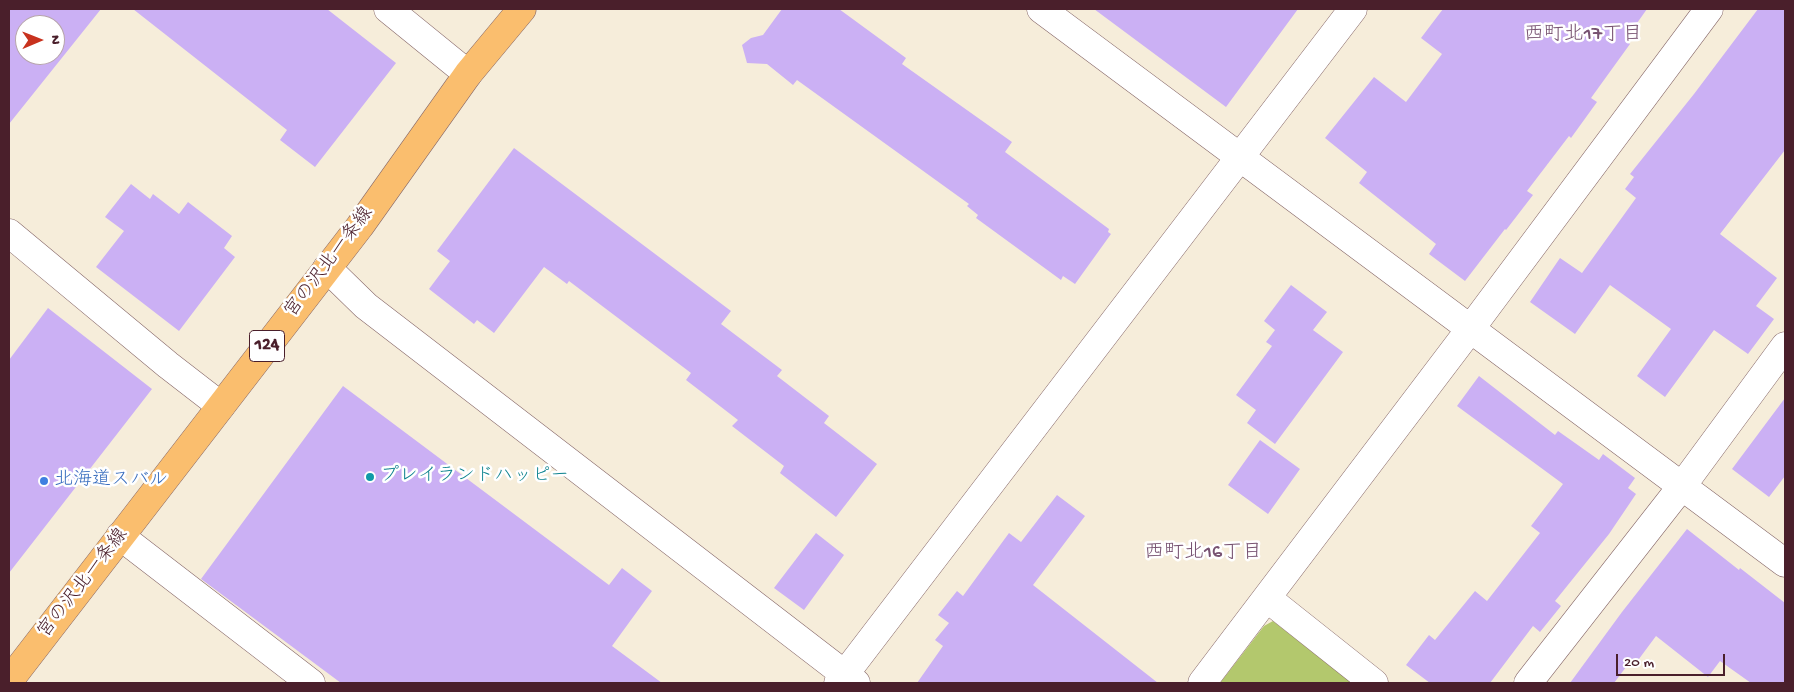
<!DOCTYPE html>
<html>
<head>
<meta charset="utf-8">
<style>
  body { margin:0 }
  #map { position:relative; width:1794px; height:692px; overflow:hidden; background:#f6edda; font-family:"Gochi Hand",sans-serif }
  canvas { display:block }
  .frame { position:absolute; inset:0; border:10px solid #4a1f2b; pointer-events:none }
  .north { position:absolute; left:15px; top:15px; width:50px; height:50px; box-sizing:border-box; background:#fff; border:1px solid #b7a5aa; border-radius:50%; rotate:89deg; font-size:14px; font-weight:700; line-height:20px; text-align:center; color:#4a1f2b }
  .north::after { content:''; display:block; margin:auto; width:18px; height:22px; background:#c8321e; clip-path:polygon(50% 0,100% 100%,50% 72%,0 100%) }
  .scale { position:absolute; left:1616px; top:654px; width:109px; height:22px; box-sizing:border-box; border:2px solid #4a1f2b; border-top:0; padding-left:6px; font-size:15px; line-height:18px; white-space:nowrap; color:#4a1f2b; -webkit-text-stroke:4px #fff; paint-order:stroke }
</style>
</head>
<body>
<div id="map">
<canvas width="1794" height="692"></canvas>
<div class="frame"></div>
<div class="north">N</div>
<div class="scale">20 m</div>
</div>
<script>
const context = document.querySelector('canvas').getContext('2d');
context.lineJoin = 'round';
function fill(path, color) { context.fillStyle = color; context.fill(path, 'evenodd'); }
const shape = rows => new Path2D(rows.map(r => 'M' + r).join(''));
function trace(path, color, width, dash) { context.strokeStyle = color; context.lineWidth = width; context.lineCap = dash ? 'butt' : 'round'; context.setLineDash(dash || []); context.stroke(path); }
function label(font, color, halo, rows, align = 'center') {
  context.font = font + ' "Gochi Hand","Klee One",sans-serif'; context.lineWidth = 5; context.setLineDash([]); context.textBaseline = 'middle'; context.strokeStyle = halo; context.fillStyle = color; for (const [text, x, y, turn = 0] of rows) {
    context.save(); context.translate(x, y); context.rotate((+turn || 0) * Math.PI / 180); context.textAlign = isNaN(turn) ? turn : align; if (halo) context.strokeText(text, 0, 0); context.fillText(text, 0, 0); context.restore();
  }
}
fill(shape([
  [1273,621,1352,683,1220,683,1264,626]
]), '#b3c86d');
fill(shape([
  [9,9,101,9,9,124],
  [25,25,55,25,55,55,25,55],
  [133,9,327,9,396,63,315,167,280,140,287,130],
  [782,9,839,9,906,58,902,64,1012,142,1005,152,1109,229,1108,232,1111,234,1075,284,1063,276,1061,280,976,218,978,215,967,206,969,204,797,80,793,85,767,64,747,63,742,45,751,38,763,35],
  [1094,9,1298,9,1226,107],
  [1443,9,1647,9,1625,40,1630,44,1591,98,1597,102,1571,138,1569,136,1527,191,1533,195,1506,230,1505,229,1465,281,1429,254,1436,244,1359,183,1367,172,1325,138,1374,77,1406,102,1442,54,1421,38],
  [1758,9,1785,9,1785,150,1720,234,1777,278,1756,306,1774,319,1748,354,1714,330,1665,397,1637,376,1671,329,1610,285,1575,334,1530,302,1560,258,1582,273,1636,198,1625,189,1634,177,1630,174,1694,94],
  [514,148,731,311,721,324,782,370,777,376,829,416,824,423,877,464,836,517,780,473,784,466,732,426,738,420,686,380,691,373,569,281,567,284,544,267,494,333,477,320,474,324,429,289,450,261,437,251],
  [131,184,150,199,153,194,179,214,188,202,232,236,224,248,235,257,179,331,96,267,124,231,105,217],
  [1291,285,1327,312,1313,330,1343,352,1275,444,1247,423,1256,410,1236,395,1272,346,1266,342,1275,330,1264,321],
  [48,308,152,389,9,573,9,360],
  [1479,376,1555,435,1558,431,1599,460,1603,454,1635,478,1628,488,1636,494,1609,534,1555,601,1561,606,1540,632,1533,626,1490,683,1430,683,1406,665,1429,635,1435,640,1475,591,1487,601,1540,533,1531,526,1563,484,1457,406],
  [343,386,609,585,622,568,652,591,612,646,662,683,341,683,201,579],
  [1785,398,1785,476,1769,497,1732,469],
  [1260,440,1300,469,1268,514,1228,485],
  [1057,495,1085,516,1033,585,1158,683,917,683,943,646,935,640,949,623,938,615,957,591,963,596,1009,533,1021,542],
  [1687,529,1739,570,1740,568,1785,603,1785,683,1751,683,1720,661,1708,677,1656,636,1633,667,1629,663,1614,683,1570,683,1622,612],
  [816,533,844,555,804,610,774,588]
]), '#cbb0f4');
const minor = shape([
  [388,9,468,74],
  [1041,9,1785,563],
  [9,233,168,365,221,406],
  [327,268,366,306,856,683],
  [120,536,311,683],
  [1267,598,1374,683],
  [838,683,1353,9],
  [1202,683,1471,328,1709,9],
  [1528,683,1682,486,1785,346]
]);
const primary = shape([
  [9,681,360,226,468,74,522,9]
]);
trace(minor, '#866768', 29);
trace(primary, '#866768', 29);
trace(minor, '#fff', 28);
trace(primary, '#fabe6e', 28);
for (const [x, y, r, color] of [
  [370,477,5,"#0f9aa8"],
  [44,481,5,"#3f7fe0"]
]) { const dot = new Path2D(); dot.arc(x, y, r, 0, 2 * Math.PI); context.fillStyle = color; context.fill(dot); trace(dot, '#fff', 2); }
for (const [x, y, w] of [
  [267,346,35]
]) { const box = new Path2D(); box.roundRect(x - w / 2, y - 15.5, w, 31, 4); context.fillStyle = '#fff'; context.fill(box); trace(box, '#4a1f2b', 1); }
label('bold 18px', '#4a1f2b', null, [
  ["124",267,346]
]);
label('19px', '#4a1f2b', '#fff', [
  ["宮の沢北一条線",330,263,-53],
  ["宮の沢北一条線",84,584,-52]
]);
label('19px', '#0d838f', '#fff', [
  ["プレイランドハッピー",380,477]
], 'left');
label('19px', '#366cbe', '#fff', [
  ["北海道スバル",54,481]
], 'left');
label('20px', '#775271', '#fff', [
  ["西町北17丁目",1583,36],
  ["西町北16丁目",1203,554]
]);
</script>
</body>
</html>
